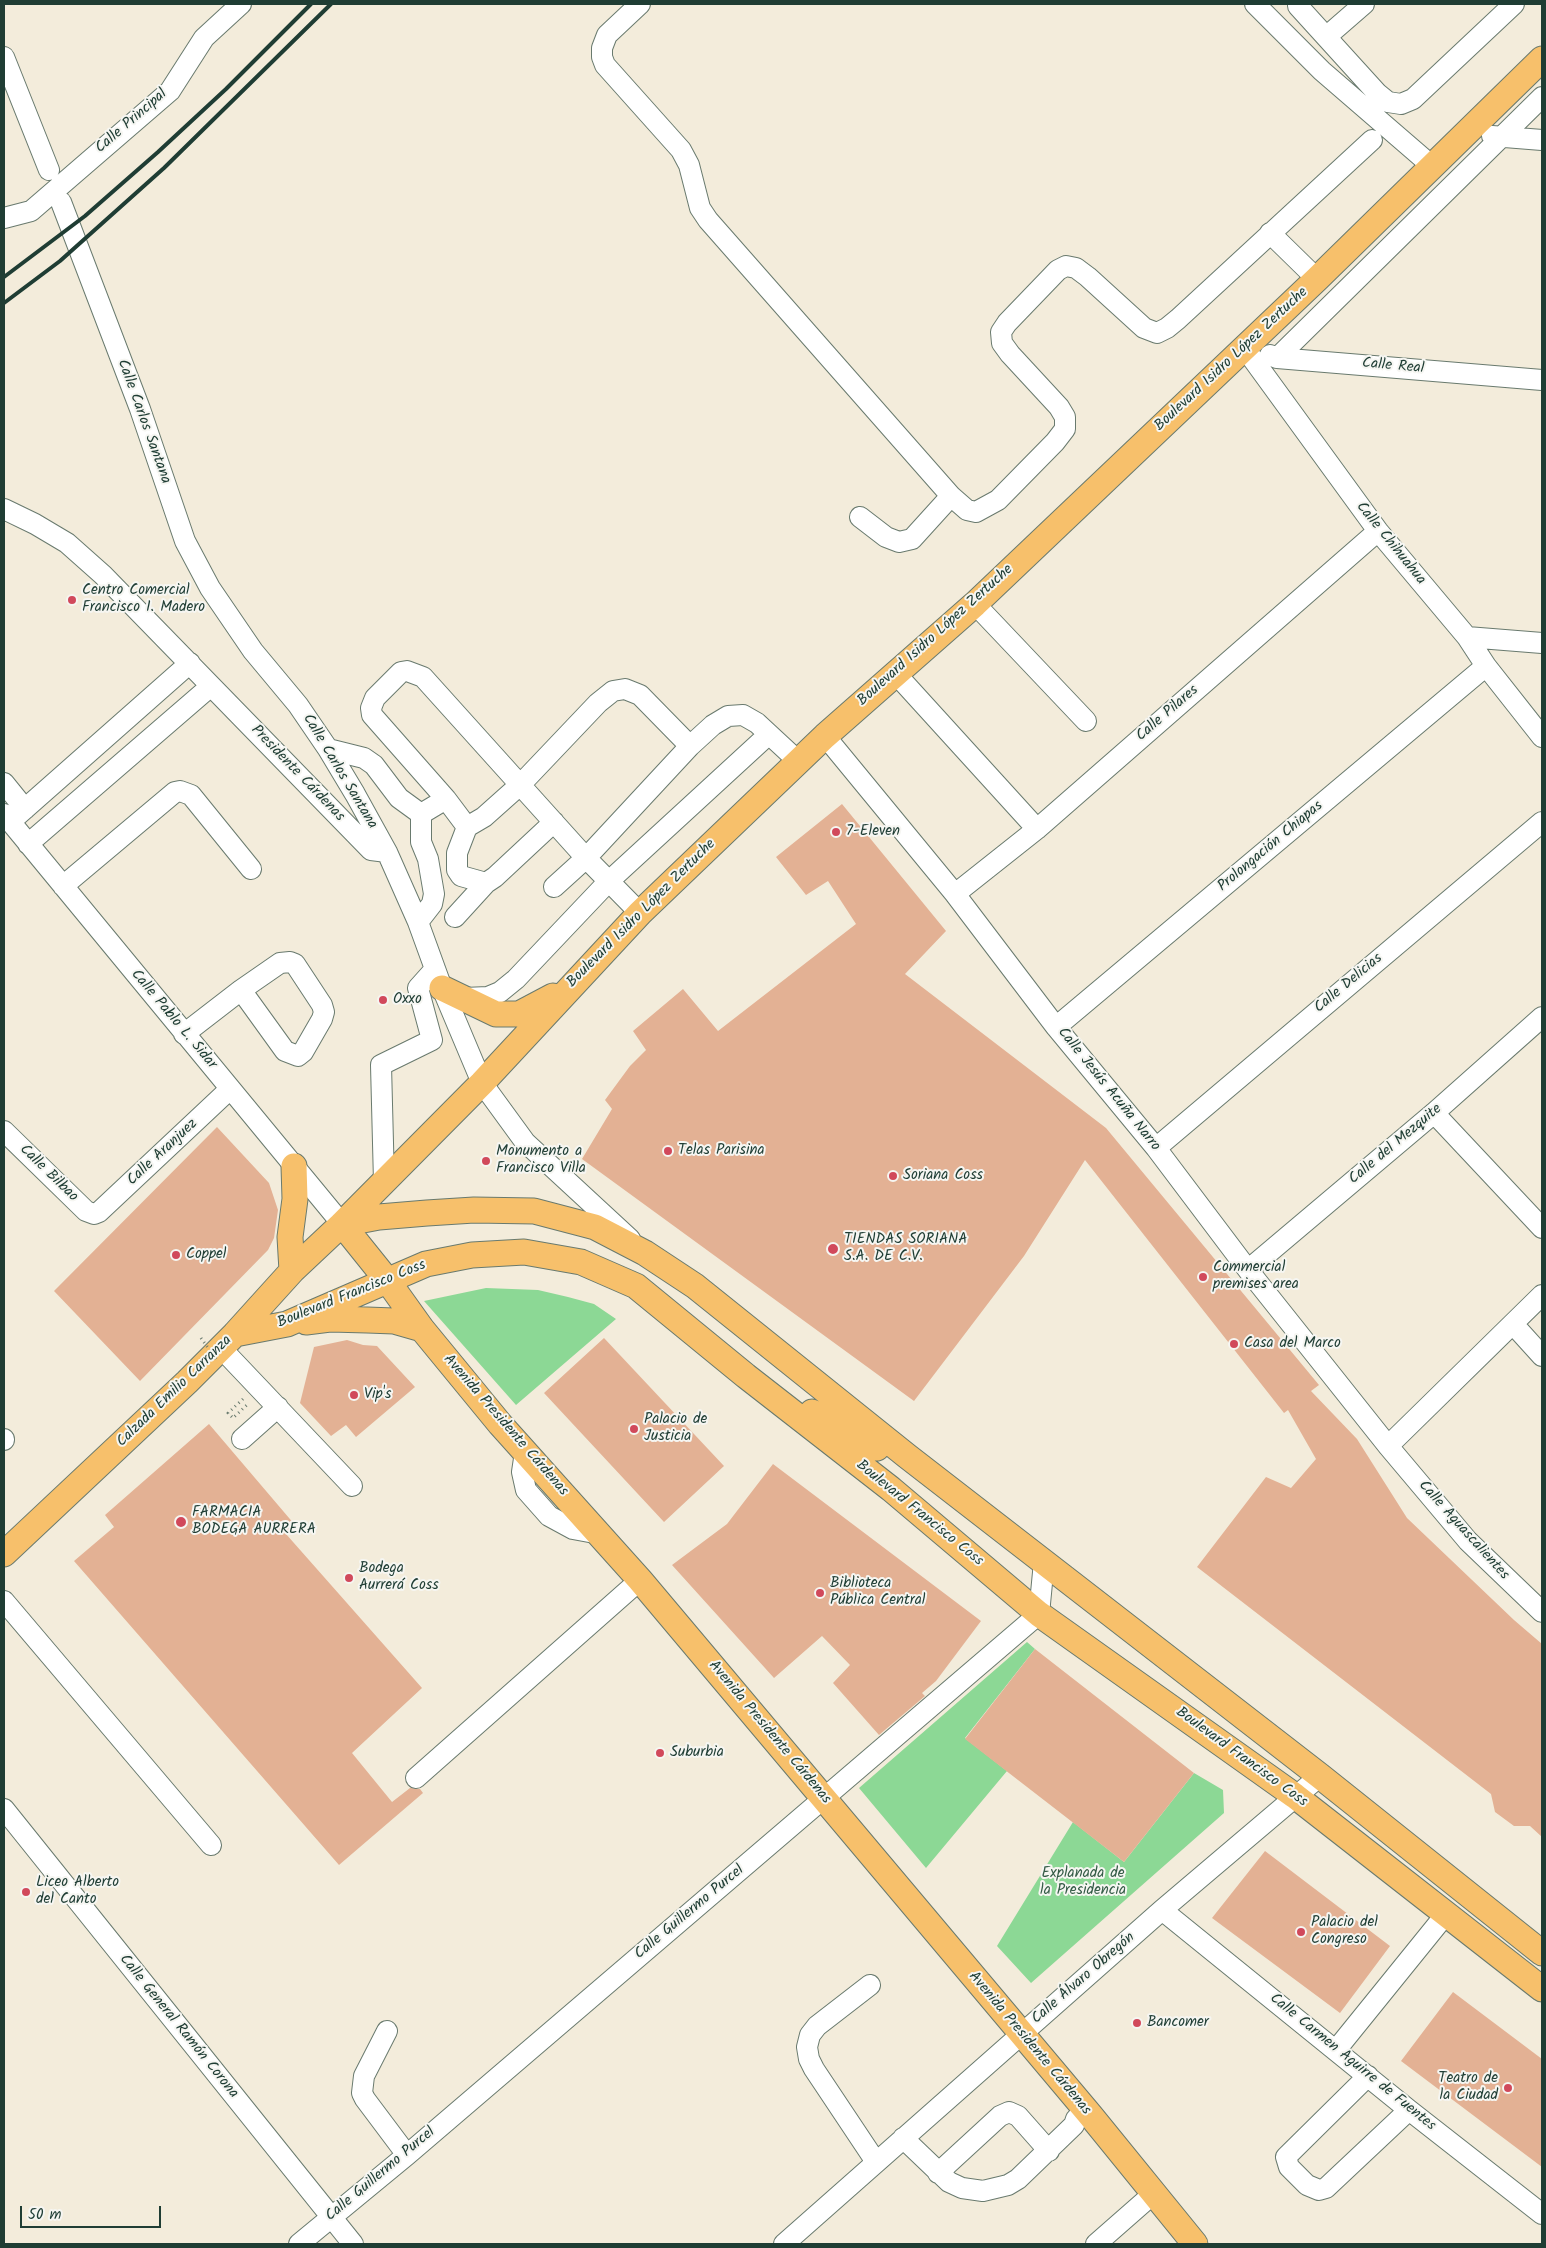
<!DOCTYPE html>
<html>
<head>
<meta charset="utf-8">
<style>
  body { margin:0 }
  #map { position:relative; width:1546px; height:2248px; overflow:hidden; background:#f3ecdb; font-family:Kalam,sans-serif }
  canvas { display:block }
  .frame { position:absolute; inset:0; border:5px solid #1f3d34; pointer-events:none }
  .scale { position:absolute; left:20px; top:2206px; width:141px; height:22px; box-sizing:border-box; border:2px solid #1f3d34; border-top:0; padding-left:6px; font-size:15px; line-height:18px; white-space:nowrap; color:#1f3d34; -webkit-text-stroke:4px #f6f6f2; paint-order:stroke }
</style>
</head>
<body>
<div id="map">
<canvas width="1546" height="2248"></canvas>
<div class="frame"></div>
<div class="scale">50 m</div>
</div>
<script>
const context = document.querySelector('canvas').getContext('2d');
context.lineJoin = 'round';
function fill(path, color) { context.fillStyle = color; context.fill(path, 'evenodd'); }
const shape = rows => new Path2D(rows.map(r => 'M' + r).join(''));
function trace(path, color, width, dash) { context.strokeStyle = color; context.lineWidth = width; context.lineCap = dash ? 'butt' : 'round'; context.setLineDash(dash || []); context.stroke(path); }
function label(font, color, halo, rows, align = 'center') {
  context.font = font + ' Kalam,sans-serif'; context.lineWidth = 4; context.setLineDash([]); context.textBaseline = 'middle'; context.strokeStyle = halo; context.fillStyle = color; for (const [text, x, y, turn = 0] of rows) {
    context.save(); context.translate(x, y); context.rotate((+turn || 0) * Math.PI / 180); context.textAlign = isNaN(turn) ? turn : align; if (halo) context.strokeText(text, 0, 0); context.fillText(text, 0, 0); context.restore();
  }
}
fill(shape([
  [486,1288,538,1290,568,1297,594,1304,616,1319,516,1405,424,1301],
  [1027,1642,1035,1649,965,1738,1007,1771,926,1868,859,1788],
  [1194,1773,1223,1790,1224,1813,1031,1983,997,1946,1073,1822,1124,1862]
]), '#8cd895');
fill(shape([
  [842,804,946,931,905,974,1106,1128,1319,1385,1311,1391,1357,1439,1407,1518,1514,1620,1542,1644,1542,1837,1530,1826,1514,1826,1495,1812,1491,1794,1197,1567,1266,1477,1291,1488,1316,1459,1288,1410,1284,1413,1085,1160,1024,1256,914,1401,582,1159,612,1109,605,1100,630,1066,646,1050,633,1031,683,989,718,1031,856,924,828,881,806,895,776,857],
  [217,1127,269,1183,278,1210,274,1238,268,1250,140,1381,54,1291],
  [604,1338,724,1466,664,1522,544,1393],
  [347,1340,363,1345,377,1346,415,1387,356,1437,346,1425,331,1436,300,1403,314,1347],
  [209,1424,295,1525,286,1534,422,1688,352,1753,392,1802,410,1788,420,1789,423,1793,339,1865,74,1561,114,1527,105,1515],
  [773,1464,981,1621,936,1681,922,1693,925,1696,879,1735,833,1683,850,1665,822,1636,774,1678,672,1565,727,1524],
  [1035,1649,1194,1773,1124,1862,965,1739],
  [1265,1851,1390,1946,1340,2013,1212,1918],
  [1453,1992,1542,2059,1542,2167,1401,2061]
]), '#e3b194');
const minor = shape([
  [640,4,607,35,602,48,602,57,605,65,681,150,689,165,700,208,708,220,951,496,967,510,976,512,998,500,1055,442,1065,429,1065,417,1059,407,1010,354,1002,343,1001,332,1007,323,1058,270,1066,266,1076,268,1088,277,1144,328,1157,333,1167,328,1178,319,1372,140],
  [1255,4,1322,71,1432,166],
  [1298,6,1377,93,1388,102,1401,104,1413,99,1514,4],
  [1326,37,1364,4],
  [4,57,49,170],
  [1492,136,1542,140],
  [61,202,140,409,185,541,210,588,253,651,298,705,328,749,355,794,387,852,418,922,442,988,482,1083,525,1142,630,1239],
  [4,218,31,211,170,91,204,38,241,4],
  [1270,233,1317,279],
  [1244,347,1378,531,1467,637,1486,666,1542,737],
  [1270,355,1277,358,1542,380],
  [1277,358,1542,97],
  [4,509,35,524,67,543,103,575,371,850,387,852],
  [860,517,886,537,899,542,912,539,951,496],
  [975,604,1086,721],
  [1467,637,1542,643],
  [896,674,1037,829],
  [825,736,955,894,1056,1027,1156,1148,1248,1270,1388,1446,1468,1541,1542,1612],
  [328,749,364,758,374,765,399,798,421,814],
  [4,783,25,809],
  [446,799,372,715,371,708,375,698,401,672,407,671,423,677,586,858,640,913],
  [4,814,342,1224],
  [421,814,446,799,467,827,484,817,521,784,598,703,613,691,625,689,640,695,690,746,713,725,728,716,743,715,757,723,798,761],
  [10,822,190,663],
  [467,827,457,853,457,870,461,876,486,883,495,877,554,822],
  [28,844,211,686],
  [63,886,175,792,180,791,191,795,251,869],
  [554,887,586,858,690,746],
  [955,894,1037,829,1378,531],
  [455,917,486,883],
  [418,922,432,904,434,894,428,859,421,842,421,814],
  [464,998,488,997,500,992,516,979,608,882,768,735],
  [1056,1027,1486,666],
  [184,1034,241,990,280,963,290,962,295,964,322,1005,324,1012,322,1019,303,1052,298,1056,285,1051,241,990],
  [1434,1113,1542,1228],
  [4,1131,86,1211,94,1214,99,1212,230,1089],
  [1156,1148,1542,822],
  [384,1182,381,1065,432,1040,418,988,435,969],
  [1248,1270,1434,1113,1542,1017],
  [1513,1324,1542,1356],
  [221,1348,352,1486],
  [4,1439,4,1440],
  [242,1439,278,1407],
  [1388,1446,1542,1295],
  [525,1452,522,1472,526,1490,549,1516,573,1529,600,1534],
  [4,1601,211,1845],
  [416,1778,640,1580],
  [4,1809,353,2244],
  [1162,1910,1409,2110,1542,2214],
  [870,1985,817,2026,810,2035,807,2047,809,2059,814,2069,876,2162],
  [387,2031,364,2076,362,2093,365,2099,407,2155],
  [1336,2050,1446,1914],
  [1368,2076,1286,2157,1289,2167,1307,2185,1319,2190,1326,2188,1409,2110],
  [903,2138,949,2182,962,2188,983,2191,1008,2185,1018,2179,1074,2125,1076,2119,1085,2111],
  [938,2173,1000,2116,1009,2112,1018,2116,1049,2151],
  [299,2244,407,2155,1039,1614,1044,1562],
  [784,2244,1162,1910,1320,1776],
  [1096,2244,1153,2194]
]);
const major = shape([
  [442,988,496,1014,519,1014,553,996],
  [342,1224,379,1217,427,1213,474,1210,534,1211,595,1227,645,1253,695,1286,907,1456,1320,1776,1542,1953],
  [342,1224,387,1280,422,1329,500,1424,640,1580,1091,2116,1195,2244],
  [292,1271,290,1237,295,1199,294,1166],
  [306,1322,330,1319,367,1320,394,1321,422,1329],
  [235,1334,287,1324,426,1264,472,1255,524,1252,581,1262,636,1286,746,1376,891,1489,1039,1614,1295,1796,1542,1989],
  [812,1412,877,1448],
  [4,1554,187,1382,235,1334,292,1271,342,1224,482,1083,640,913,825,736,975,604,1317,279,1542,59]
]);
trace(minor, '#697a6e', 22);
trace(major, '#697a6e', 27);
trace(shape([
  [243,1399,228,1413,233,1418,249,1403]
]), '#697a6e', 3, [1, 4]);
trace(minor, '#fff', 20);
trace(major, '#f7c06b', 25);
trace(shape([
  [4,277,85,216,158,152,226,89,311,4],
  [4,303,60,261,164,168,331,4]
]), '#1f3d34', 4);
trace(shape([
  [201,1338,216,1359]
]), '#697a6e', 3, [1, 4]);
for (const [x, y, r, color] of [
  [72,600,5,"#d1495b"],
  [836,832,5,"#d1495b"],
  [383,1000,5,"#d1495b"],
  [668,1151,5,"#d1495b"],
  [486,1161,5,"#d1495b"],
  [893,1176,5,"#d1495b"],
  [833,1249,6,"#d1495b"],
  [176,1255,5,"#d1495b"],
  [1203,1277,5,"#d1495b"],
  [1234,1344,5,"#d1495b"],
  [354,1395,5,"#d1495b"],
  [634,1429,5,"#d1495b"],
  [181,1522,6,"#d1495b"],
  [349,1578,5,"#d1495b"],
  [820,1593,5,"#d1495b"],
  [660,1753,5,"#d1495b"],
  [26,1892,5,"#d1495b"],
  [1301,1932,5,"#d1495b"],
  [1137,2023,5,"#d1495b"],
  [1508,2088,5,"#d1495b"]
]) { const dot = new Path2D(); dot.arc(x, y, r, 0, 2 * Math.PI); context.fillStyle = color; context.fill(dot); trace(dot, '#f6f6f2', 2); }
label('15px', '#1f3d34', '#f6f6f2', [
  ["Calle Principal",132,122,-41],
  ["Boulevard Isidro López Zertuche",1232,360,-43],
  ["Calle Real",1393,367,5],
  ["Calle Carlos Santana",143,422,70],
  ["Calle Chihuahua",1390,544,51],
  ["Boulevard Isidro López Zertuche",936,636,-42],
  ["Calle Pilares",1168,714,-41],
  ["Calle Carlos Santana",339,772,59],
  ["Presidente Cárdenas",297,774,46],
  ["Prolongación Chiapas",1271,847,-40],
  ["Boulevard Isidro López Zertuche",642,914,-45],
  ["Calle Delicias",1349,984,-40],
  ["Calle Pablo L. Sidar",173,1020,50],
  ["Calle Jesús Acuña Narro",1108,1090,51],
  ["Calle del Mezquite",1396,1145,-40],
  ["Calle Aranjuez",163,1153,-43],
  ["Calle Bilbao",48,1174,44],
  ["Boulevard Francisco Coss",352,1295,-22],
  ["Calzada Emilio Carranza",175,1392,-44],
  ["Avenida Presidente Cárdenas",505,1426,49],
  ["Boulevard Francisco Coss",919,1514,39],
  ["Calle Aguascalientes",1463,1531,48],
  ["Avenida Presidente Cárdenas",769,1733,50],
  ["Boulevard Francisco Coss",1241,1758,36],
  ["Calle Guillermo Purcel",690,1913,-40],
  ["Calle Álvaro Obregón",1084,1979,-41],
  ["Calle General Ramón Corona",178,2027,51],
  ["Avenida Presidente Cárdenas",1029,2044,50],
  ["Calle Carmen Aguirre de Fuentes",1352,2063,39],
  ["Calle Guillermo Purcel",381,2175,-40]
]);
label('15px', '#1f3d34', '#f6f6f2', [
  ["Centro Comercial",82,591],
  ["Francisco I. Madero",82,608],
  ["7-Eleven",846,832],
  ["Oxxo",393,1000],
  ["Telas Parisina",678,1151],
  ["Monumento a",496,1152],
  ["Francisco Villa",496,1169],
  ["Soriana Coss",903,1176],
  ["TIENDAS SORIANA",844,1240],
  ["S.A. DE C.V.",844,1257],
  ["Coppel",186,1255],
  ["Commercial",1213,1268],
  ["premises area",1213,1285],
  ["Casa del Marco",1244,1344],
  ["Vip's",364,1395],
  ["Palacio de",644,1420],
  ["Justicia",644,1437],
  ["FARMACIA",192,1513],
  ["BODEGA AURRERA",192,1530],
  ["Bodega",359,1569],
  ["Aurrerá Coss",359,1586],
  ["Biblioteca",830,1584],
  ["Pública Central",830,1601],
  ["Suburbia",670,1753],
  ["Liceo Alberto",36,1883],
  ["del Canto",36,1900],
  ["Palacio del",1311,1923],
  ["Congreso",1311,1940],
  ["Bancomer",1147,2023],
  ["Teatro de",1498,2079,"right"],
  ["la Ciudad",1498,2096,"right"]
], 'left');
label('15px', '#355c47', '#f6f6f2', [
  ["Explanada de",1083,1874],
  ["la Presidencia",1083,1891]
]);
</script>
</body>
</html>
